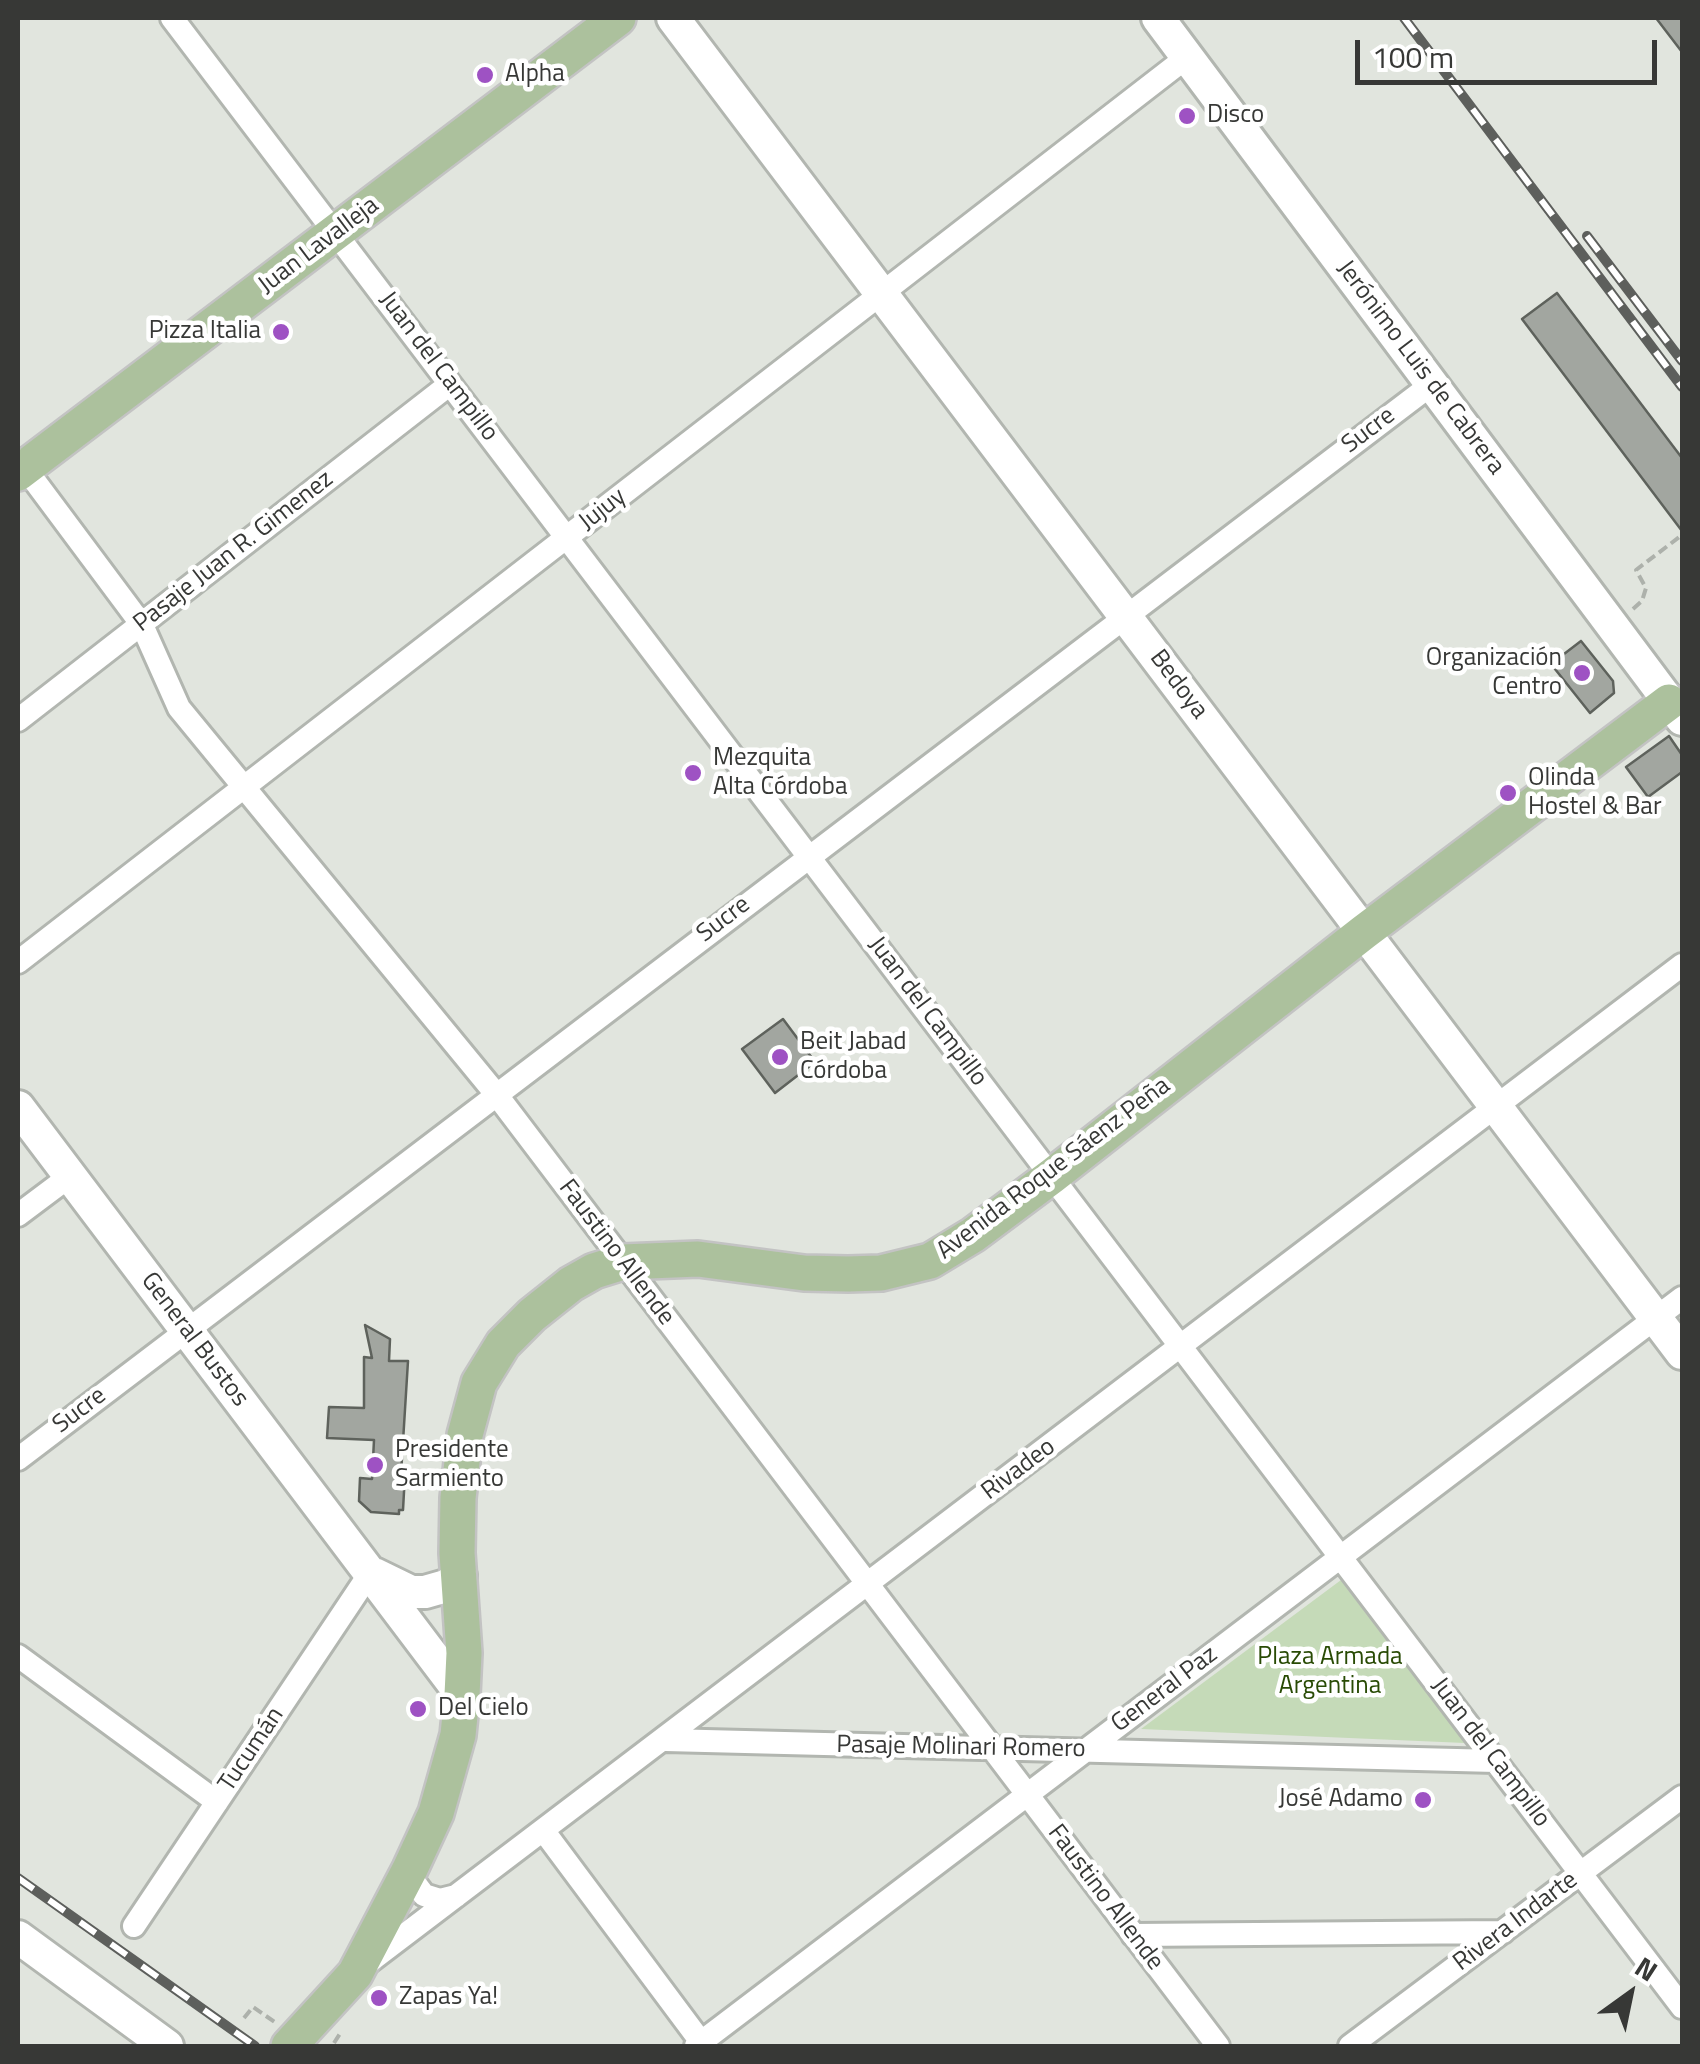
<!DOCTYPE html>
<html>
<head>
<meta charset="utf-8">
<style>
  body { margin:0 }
  #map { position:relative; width:1700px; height:2064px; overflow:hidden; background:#e1e5de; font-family:"Titillium Web",sans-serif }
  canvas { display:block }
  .frame { position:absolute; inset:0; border:20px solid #373836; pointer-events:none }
  .north { position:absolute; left:1580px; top:1944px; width:100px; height:100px; -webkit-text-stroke:8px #fff; paint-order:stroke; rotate:33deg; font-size:28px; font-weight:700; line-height:40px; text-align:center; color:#373836 }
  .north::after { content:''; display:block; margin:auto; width:35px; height:45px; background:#373836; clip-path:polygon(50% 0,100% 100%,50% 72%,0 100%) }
  .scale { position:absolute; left:1355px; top:40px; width:302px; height:45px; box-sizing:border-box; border:5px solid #373836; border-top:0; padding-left:12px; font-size:30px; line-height:35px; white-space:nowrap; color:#373836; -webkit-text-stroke:8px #fff; paint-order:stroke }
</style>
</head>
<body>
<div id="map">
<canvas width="1700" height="2064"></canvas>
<div class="frame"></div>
<div class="north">N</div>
<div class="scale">100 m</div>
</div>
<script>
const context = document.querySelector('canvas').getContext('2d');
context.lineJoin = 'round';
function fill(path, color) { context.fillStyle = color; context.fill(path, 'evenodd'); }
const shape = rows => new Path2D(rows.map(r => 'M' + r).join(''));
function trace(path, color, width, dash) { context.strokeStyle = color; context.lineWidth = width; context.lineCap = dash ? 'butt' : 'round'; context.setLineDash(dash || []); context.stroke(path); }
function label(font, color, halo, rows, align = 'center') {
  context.font = font + ' "Titillium Web",sans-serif'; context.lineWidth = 9; context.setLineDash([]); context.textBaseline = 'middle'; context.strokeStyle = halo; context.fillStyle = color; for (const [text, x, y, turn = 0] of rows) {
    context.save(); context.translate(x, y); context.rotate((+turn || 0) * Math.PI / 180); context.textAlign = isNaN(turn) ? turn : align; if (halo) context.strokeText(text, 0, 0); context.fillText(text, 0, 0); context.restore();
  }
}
fill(shape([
  [1341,1580,1465,1743,1141,1729]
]), '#c5dab8');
const building = shape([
  [1656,18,1682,18,1682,52,1656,18],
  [1557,293,1682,458,1682,531,1522,319,1557,293],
  [1581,641,1613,681,1614,693,1590,713,1551,664,1581,641],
  [1669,736,1682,755,1682,772,1648,797,1626,767,1669,736],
  [783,1019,815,1062,775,1093,742,1049,783,1019],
  [365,1325,390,1339,389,1361,408,1361,401,1474,405,1474,403,1510,399,1510,399,1514,371,1512,359,1501,360,1478,372,1479,374,1440,327,1438,329,1407,364,1408,364,1357,372,1358,365,1325]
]);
fill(building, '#a2a6a0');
trace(building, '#5e625c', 2.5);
const street = shape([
  [172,18,1682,2007],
  [19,460,142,625,179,708,496,1094,1218,2046],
  [18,720,450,384],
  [18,962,1187,57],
  [18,1215,70,1176],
  [18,1459,1432,384],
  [18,1656,217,1802],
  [666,1740,1496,1761],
  [543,1830,704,2046],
  [410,1869,414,1882,424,1895,440,1900,456,1896],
  [134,1926,370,1573],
  [1133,1935,1503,1932],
  [365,1965,1682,965],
  [696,2046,1682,1298],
  [1350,2046,1682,1797]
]);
const secondary = shape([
  [673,18,1682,1353],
  [1158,18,1682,719],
  [18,1107,462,1695],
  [374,1574,411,1592,425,1592,446,1586,460,1576],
  [18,1937,167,2046]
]);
const primary = shape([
  [18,473,618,18],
  [289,2046,355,1974,410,1869,436,1813,458,1735,462,1695,464,1653,457,1553,458,1498,465,1435,479,1383,503,1344,532,1315,571,1284,594,1271,623,1262,698,1259,804,1273,848,1274,881,1273,930,1261,973,1235,1052,1176,1364,932,1669,702]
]);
trace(street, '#b2b6b0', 28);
trace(secondary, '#b2b6b0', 38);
trace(primary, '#c3c3c3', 40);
trace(shape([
  [1633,609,1642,601,1646,588,1636,570,1682,535],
  [244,2018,253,2007,276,2023],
  [334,2043,341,2032]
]), '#adb1ab', 4, [10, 5]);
trace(street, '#fff', 22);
trace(secondary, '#fff', 32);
trace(primary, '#acc19d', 35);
const rail = shape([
  [1404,18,1682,387],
  [1587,236,1682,361],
  [18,1878,255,2046]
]);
trace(rail, '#5d5f5c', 10);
trace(rail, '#fff', 6, [19]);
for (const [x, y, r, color] of [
  [485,75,10,"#9e52c3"],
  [1187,116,10,"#9e52c3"],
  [281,332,10,"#9e52c3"],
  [1582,673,10,"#9e52c3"],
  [693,773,10,"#9e52c3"],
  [1508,793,10,"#9e52c3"],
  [780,1057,10,"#9e52c3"],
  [375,1465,10,"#9e52c3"],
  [418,1709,10,"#9e52c3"],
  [1423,1800,10,"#9e52c3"],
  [379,1998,10,"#9e52c3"]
]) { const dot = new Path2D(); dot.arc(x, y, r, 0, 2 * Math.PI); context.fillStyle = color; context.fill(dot); trace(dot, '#fff', 4); }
label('25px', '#373836', '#fff', [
  ["Alpha",505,75],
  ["Disco",1207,116],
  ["Pizza Italia",261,332,"right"],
  ["Organización",1562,659,"right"],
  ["Centro",1562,688,"right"],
  ["Mezquita",713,759],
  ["Alta Córdoba",713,788],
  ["Olinda",1528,779],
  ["Hostel & Bar",1528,808],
  ["Beit Jabad",800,1043],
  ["Córdoba",800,1072],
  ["Presidente",395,1451],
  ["Sarmiento",395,1480],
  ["Del Cielo",438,1709],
  ["José Adamo",1403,1800,"right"],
  ["Zapas Ya!",399,1998]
], 'left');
label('25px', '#373836', '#fff', [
  ["Juan Lavalleja",319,246,-37],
  ["Juan del Campillo",438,367,53],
  ["Jerónimo Luis de Cabrera",1420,368,53],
  ["Sucre",1369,431,-37],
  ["Jujuy",603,510,-38],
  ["Pasaje Juan R. Gimenez",234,552,-38],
  ["Bedoya",1178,685,53],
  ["Sucre",724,920,-37],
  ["Juan del Campillo",927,1012,53],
  ["Avenida Roque Sáenz Peña",1054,1169,-37],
  ["Faustino Allende",616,1253,53],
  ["General Bustos",194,1340,53],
  ["Sucre",80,1411,-37],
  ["Rivadeo",1019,1470,-37],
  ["General Paz",1165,1690,-37],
  ["Pasaje Molinari Romero",961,1748,1],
  ["Tucumán",252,1750,-56],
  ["Juan del Campillo",1490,1753,53],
  ["Faustino Allende",1105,1898,53],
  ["Rivera Indarte",1516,1922,-37]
]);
label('25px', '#294b05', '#fff', [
  ["Plaza Armada",1330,1658],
  ["Argentina",1330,1687]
]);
</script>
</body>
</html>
